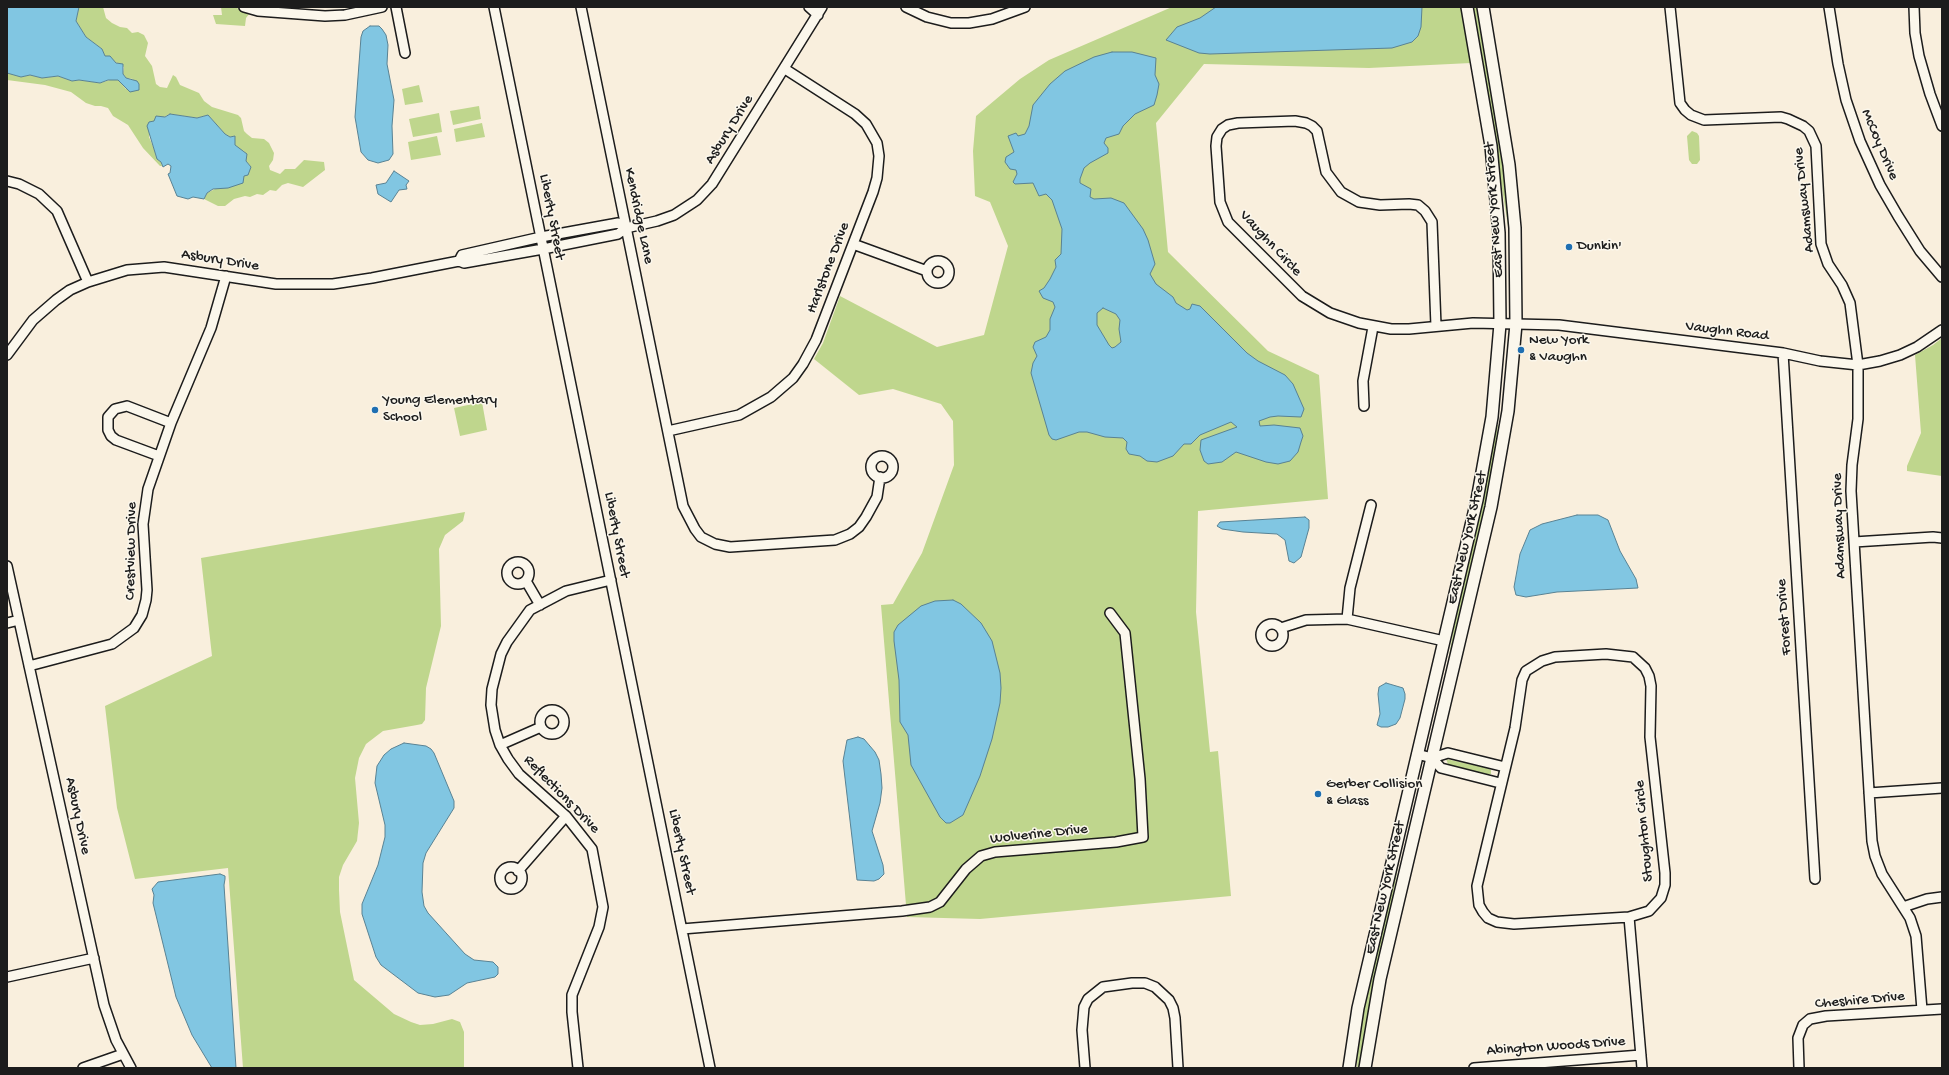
<!DOCTYPE html>
<html>
<head>
<meta charset="utf-8">
<style>
  body { margin:0 }
  #map { position:relative; width:1949px; height:1075px; overflow:hidden; background:#f9efdd; font-family:"Gochi Hand",sans-serif }
  canvas { display:block }
  .frame { position:absolute; inset:0; border:8px solid #1c1c1c; pointer-events:none }
</style>
</head>
<body>
<div id="map">
<canvas width="1949" height="1075"></canvas>
<div class="frame"></div>
</div>
<script>
const context = document.querySelector('canvas').getContext('2d');
context.lineJoin = 'round';
function fill(path, color) { context.fillStyle = color; context.fill(path, 'evenodd'); }
const shape = rows => new Path2D(rows.map(r => 'M' + r).join(''));
function trace(path, color, width, dash) { context.strokeStyle = color; context.lineWidth = width; context.lineCap = dash ? 'butt' : 'round'; context.setLineDash(dash || []); context.stroke(path); }
function label(font, color, halo, rows, align = 'center') {
  context.font = font + ' "Gochi Hand",sans-serif'; context.lineWidth = 3; context.setLineDash([]); context.textBaseline = 'middle'; context.strokeStyle = halo; context.fillStyle = color; for (const [text, x, y, turn = 0] of rows) {
    context.save(); context.translate(x, y); context.rotate((+turn || 0) * Math.PI / 180); context.textAlign = isNaN(turn) ? turn : align; if (halo) context.strokeText(text, 0, 0); context.fillText(text, 0, 0); context.restore();
  }
}
fill(shape([
  [79,7,103,7,106,18,112,23,120,27,127,28,132,33,138,32,144,35,148,43,145,56,152,66,156,84,160,87,167,88,173,75,176,77,180,85,199,93,204,101,212,107,238,115,241,118,244,131,247,134,252,138,264,139,269,143,274,153,273,160,269,166,270,170,280,174,285,169,295,169,304,160,324,162,325,170,303,187,288,183,282,185,276,191,270,190,263,195,257,194,250,197,245,196,234,199,225,206,218,206,204,199,207,193,219,187,228,188,244,176,251,167,246,161,244,151,240,150,235,145,234,136,230,137,225,134,208,115,197,118,170,114,152,123,149,137,155,151,155,154,161,162,162,166,160,166,143,148,128,125,113,116,108,108,101,106,95,106,86,103,71,92,45,85,7,80,7,73,10,73,21,77,30,75,42,78,58,76,72,81,79,80,100,83,113,79,118,80,126,89,133,79,126,78,123,74,124,67,105,56,102,49,86,37,76,21],
  [221,7,235,7,249,14,246,18,245,26,216,24,213,15,222,15],
  [1172,7,1462,7,1471,63,1369,68,1204,64,1156,123,1168,252,1268,351,1319,375,1328,499,1198,511,1196,612,1210,752,1218,751,1231,896,980,919,907,917,881,605,893,604,922,553,954,465,953,421,941,404,893,389,859,395,814,359,823,343,840,296,937,347,984,335,1008,246,990,202,975,196,973,151,976,116,1020,79,1049,60],
  [1473,7,1477,7,1498,123,1509,226,1508,226],
  [419,85,423,102,405,105,402,89],
  [479,106,481,119,453,125,450,111],
  [439,113,442,132,413,137,409,119],
  [482,123,485,137,456,142,454,129],
  [1692,131,1697,133,1699,136,1700,160,1697,164,1692,164,1689,160,1687,136],
  [437,136,441,155,411,160,408,142],
  [1942,338,1942,476,1907,471,1907,466,1921,433,1915,355,1933,345],
  [482,402,487,430,460,436,454,408],
  [1496,425,1498,425,1491,487,1450,663,1448,662,1459,597,1489,469],
  [465,512,463,521,445,535,439,549,441,626,426,688,425,720,422,724,417,725,383,731,366,744,359,758,355,778,359,823,357,841,343,865,339,877,339,890,340,912,354,980,394,1014,411,1022,420,1025,433,1024,452,1019,460,1022,464,1032,464,1068,243,1068,228,868,135,879,117,808,105,706,212,656,201,558],
  [1446,759,1487,768,1491,770,1491,774,1486,774,1452,766,1448,764],
  [1398,855,1400,855,1390,914,1370,1003,1360,1068,1357,1068,1358,1037,1365,998]
]), '#bfd68d');
const water = shape([
  [7,7,79,7,76,21,86,37,102,49,105,56,110,56,116,63,123,64,123,74,126,78,137,81,139,84,139,90,130,92,118,80,108,80,100,83,79,80,72,81,58,76,42,78,30,75,21,77,7,73,7,7],
  [1216,7,1422,7,1421,27,1418,36,1412,42,1392,48,1210,54,1199,53,1166,40,1177,27,1200,18,1216,7],
  [370,26,379,26,382,29,386,35,388,45,387,64,394,100,392,126,393,154,389,160,378,163,368,160,361,152,355,117,361,37,363,31,370,26],
  [1112,52,1132,52,1156,58,1155,75,1159,84,1157,95,1154,105,1135,114,1123,126,1119,134,1106,138,1104,143,1108,148,1108,153,1090,163,1084,168,1080,179,1080,183,1091,189,1090,197,1094,199,1111,198,1124,203,1143,229,1148,240,1155,264,1150,274,1156,284,1173,297,1176,303,1187,310,1190,309,1192,304,1200,306,1247,353,1258,361,1285,375,1293,384,1304,409,1301,417,1278,416,1270,417,1259,421,1260,426,1274,425,1300,428,1303,436,1301,442,1298,452,1290,461,1278,464,1266,462,1236,452,1222,462,1208,464,1204,461,1200,450,1201,440,1237,427,1231,422,1200,435,1191,444,1184,444,1173,456,1157,462,1147,461,1140,456,1129,454,1126,449,1127,442,1123,438,1105,437,1087,432,1079,432,1056,440,1052,439,1049,435,1031,373,1033,363,1037,356,1033,347,1035,342,1046,337,1050,330,1050,319,1055,307,1053,302,1043,298,1039,291,1044,288,1050,279,1056,267,1055,260,1061,254,1062,229,1052,200,1046,194,1039,196,1033,183,1015,184,1013,182,1017,174,1016,170,1010,169,1005,162,1006,157,1014,152,1008,136,1016,133,1018,136,1025,134,1029,126,1033,105,1050,84,1065,71,1094,57,1112,52],
  [1103,308,1116,314,1120,320,1119,329,1121,342,1115,347,1112,348,1109,345,1097,325,1097,313,1103,308],
  [170,114,197,118,208,115,225,134,230,137,235,136,235,145,247,154,246,161,251,167,248,175,244,176,243,183,228,188,213,189,207,193,204,199,193,197,188,199,177,196,168,174,170,173,171,166,168,164,163,167,161,162,157,159,147,126,149,122,154,121,156,116,165,117,170,114],
  [394,171,409,181,406,185,407,189,399,190,391,202,378,194,376,185,386,183,394,171],
  [1577,515,1598,515,1608,520,1620,551,1636,579,1638,588,1557,592,1526,597,1516,595,1514,587,1520,554,1530,530,1542,524,1577,515],
  [1305,517,1309,520,1309,528,1301,557,1294,563,1289,561,1285,540,1277,534,1243,532,1222,529,1217,526,1220,522,1305,517],
  [953,600,961,604,981,623,992,641,1000,673,1001,688,1000,703,992,739,980,776,963,815,950,823,946,823,940,817,911,765,908,735,900,722,899,680,894,641,894,632,898,625,921,606,935,601,953,600],
  [1386,683,1403,688,1405,694,1405,699,1400,718,1396,724,1388,727,1381,727,1377,725,1380,714,1378,694,1379,687,1386,683],
  [858,737,864,739,875,752,879,760,881,774,882,788,880,803,872,831,883,865,884,874,879,879,874,881,857,880,843,761,847,740,858,737],
  [404,743,426,746,431,749,434,753,454,801,454,808,426,853,423,863,422,892,424,906,428,913,465,954,474,960,493,962,498,967,498,974,495,977,467,983,449,995,435,997,418,993,381,965,376,957,362,914,362,904,378,865,385,837,385,825,375,783,377,766,384,755,391,749,404,743],
  [220,874,225,876,225,879,224,885,236,1068,212,1068,192,1035,176,997,153,903,154,895,152,889,158,882,220,874]
]);
fill(water, '#81c6e2');
trace(water, '#598293', 1);
const minor = shape([
  [244,7,258,11,325,16,345,15,382,7],
  [396,7,405,53],
  [494,7,710,1068],
  [581,7,683,506,695,529,701,537,715,544,730,547,835,540,850,534,859,527,866,517,877,497,880,477],
  [809,7,818,15],
  [906,7,927,17,951,23,969,23,992,19,1025,7],
  [1670,7,1680,103,1685,110,1691,115,1704,120,1781,117,1788,119,1803,126,1809,131,1816,146,1821,244,1828,264,1842,285,1850,303,1858,365,1858,419,1852,465,1851,491,1872,841,1875,856,1882,874,1910,918,1916,936,1922,1010],
  [1829,7,1838,64,1846,100,1860,141,1880,185,1898,216,1920,251,1942,277],
  [1914,7,1915,33,1919,56,1930,94,1942,126],
  [7,181,19,184,39,194,57,211,88,282],
  [853,244,927,271],
  [459,261,462,255,541,237,618,223,626,228],
  '927 272a11 11 0 1 1 22 0a11 11 0 1 1-22 0Z',
  [1436,326,1432,222,1425,211,1418,205,1409,204,1380,205,1359,202,1341,192,1326,172,1317,131,1312,126,1306,123,1295,121,1238,123,1228,125,1222,129,1217,137,1216,146,1220,202,1228,222,1302,296,1330,313,1359,323,1391,329,1409,329,1473,323,1559,325,1783,353,1820,361,1858,365,1880,361,1900,355,1917,347,1942,330],
  [1783,353,1815,879],
  [7,355,33,320,56,300,70,290,88,282,127,270,164,267,276,284,333,284,372,278,459,261,464,263,543,249,618,234,626,228,657,221,674,215,697,200,712,184,822,7],
  [1364,406,1363,381,1373,327],
  [668,431,739,415,771,397,793,378,803,364,816,340,873,192,877,178,879,156,877,143,866,124,855,114,785,69],
  [159,456,116,440,111,436,108,430,108,417,115,409,127,406,171,423],
  '871 467a11 11 0 1 1 22 0a11 11 0 1 1-22 0Z',
  [1854,542,1933,537,1942,538],
  '507 573a11 11 0 1 1 22 0a11 11 0 1 1-22 0Z',
  [7,566,104,1005,116,1040,131,1068],
  [526,581,540,605],
  [1347,619,1350,588,1371,505],
  [7,623,19,620],
  '1261 635a11 11 0 1 1 22 0a11 11 0 1 1-22 0Z',
  [1281,628,1306,620,1347,619,1444,641],
  [1606,654,1633,657,1645,668,1649,676,1651,686,1650,737,1665,873,1665,885,1661,898,1649,911,1629,917,1514,924,1497,922,1488,918,1483,912,1479,905,1477,886,1515,728,1522,680,1526,671,1542,661,1555,657,1606,654],
  [29,666,112,644,134,628,142,615,146,600,147,590,143,524,148,489,171,423,211,328,226,276],
  '540 722a12 12 0 1 1 24 0a12 12 0 1 1-24 0Z',
  [500,745,541,727],
  [1417,754,1432,758,1448,753,1505,767],
  [1432,758,1441,768,1500,783],
  [1869,793,1942,788],
  '500 878a11 11 0 1 1 22 0a11 11 0 1 1-22 0Z',
  [518,871,566,816],
  [1903,907,1927,899,1942,897],
  [1629,917,1642,1068],
  [682,929,902,911,930,907,940,902,966,869,981,856,995,852,1116,842,1143,837,1140,779,1125,633,1110,613],
  [7,977,94,958],
  [83,1068,123,1054],
  [578,1068,572,1012,572,995,599,927,603,907,592,849,566,816,519,774,508,759,500,745,495,730,491,705,492,689,501,654,507,642,530,610,566,591,611,580],
  [1085,1068,1082,1030,1084,1007,1088,999,1103,987,1132,983,1145,983,1155,987,1169,1000,1173,1008,1175,1018,1178,1068],
  [1474,1068,1641,1055],
  [1799,1068,1798,1038,1803,1025,1810,1019,1826,1016,1942,1009]
]);
const major = shape([
  [1349,1068,1358,1008,1477,500,1492,417,1500,324,1499,233,1491,146,1467,7],
  [1365,1068,1380,979,1491,507,1508,411,1516,324,1515,228,1509,165,1483,7]
]);
trace(minor, '#1c1c1c', 12);
trace(major, '#1c1c1c', 14);
trace(minor, '#fbf7ec', 9);
trace(major, '#fbf7ec', 11);
for (const [x, y, r, color] of [
  [1569,247,4,"#1f6fb2"],
  [1521,350,4,"#1f6fb2"],
  [375,410,4,"#1f6fb2"],
  [1318,794,4,"#1f6fb2"]
]) { const dot = new Path2D(); dot.arc(x, y, r, 0, 2 * Math.PI); context.fillStyle = color; context.fill(dot); trace(dot, '#fbf7ec', 1.5); }
label('15px', '#1c1c1c', '#fbf7ec', [
  ["Asbury Drive",730,130,-58],
  ["McCoy Drive",1879,145,67],
  ["Adamsway Drive",1805,200,-96],
  ["East New York Street",1495,210,-94],
  ["Kendridge Lane",638,216,78],
  ["Liberty Street",551,217,79],
  ["Vaughn Circle",1270,244,47],
  ["Asbury Drive",220,261,9],
  ["Harlstone Drive",829,268,-69],
  ["Vaughn Road",1727,332,7],
  ["Adamsway Drive",1840,526,-92],
  ["Liberty Street",616,535,79],
  ["East New York Street",1468,538,-77],
  ["Crestview Drive",132,551,-89],
  ["Forest Drive",1785,617,-94],
  ["Reflections Drive",561,795,46],
  ["Asbury Drive",77,816,78],
  ["Stoughton Circle",1645,831,-95],
  ["Wolverine Drive",1039,835,-6],
  ["Liberty Street",681,852,78],
  ["East New York Street",1386,888,-77],
  ["Cheshire Drive",1860,1001,-5],
  ["Abington Woods Drive",1556,1047,-4]
]);
label('15px', '#1c1c1c', '#fbf7ec', [
  ["Dunkin'",1577,247],
  ["New York",1529,341],
  ["& Vaughn",1529,358],
  ["Young Elementary",383,401],
  ["School",383,418],
  ["Gerber Collision",1326,785],
  ["& Glass",1326,802]
], 'left');
</script>
</body>
</html>
